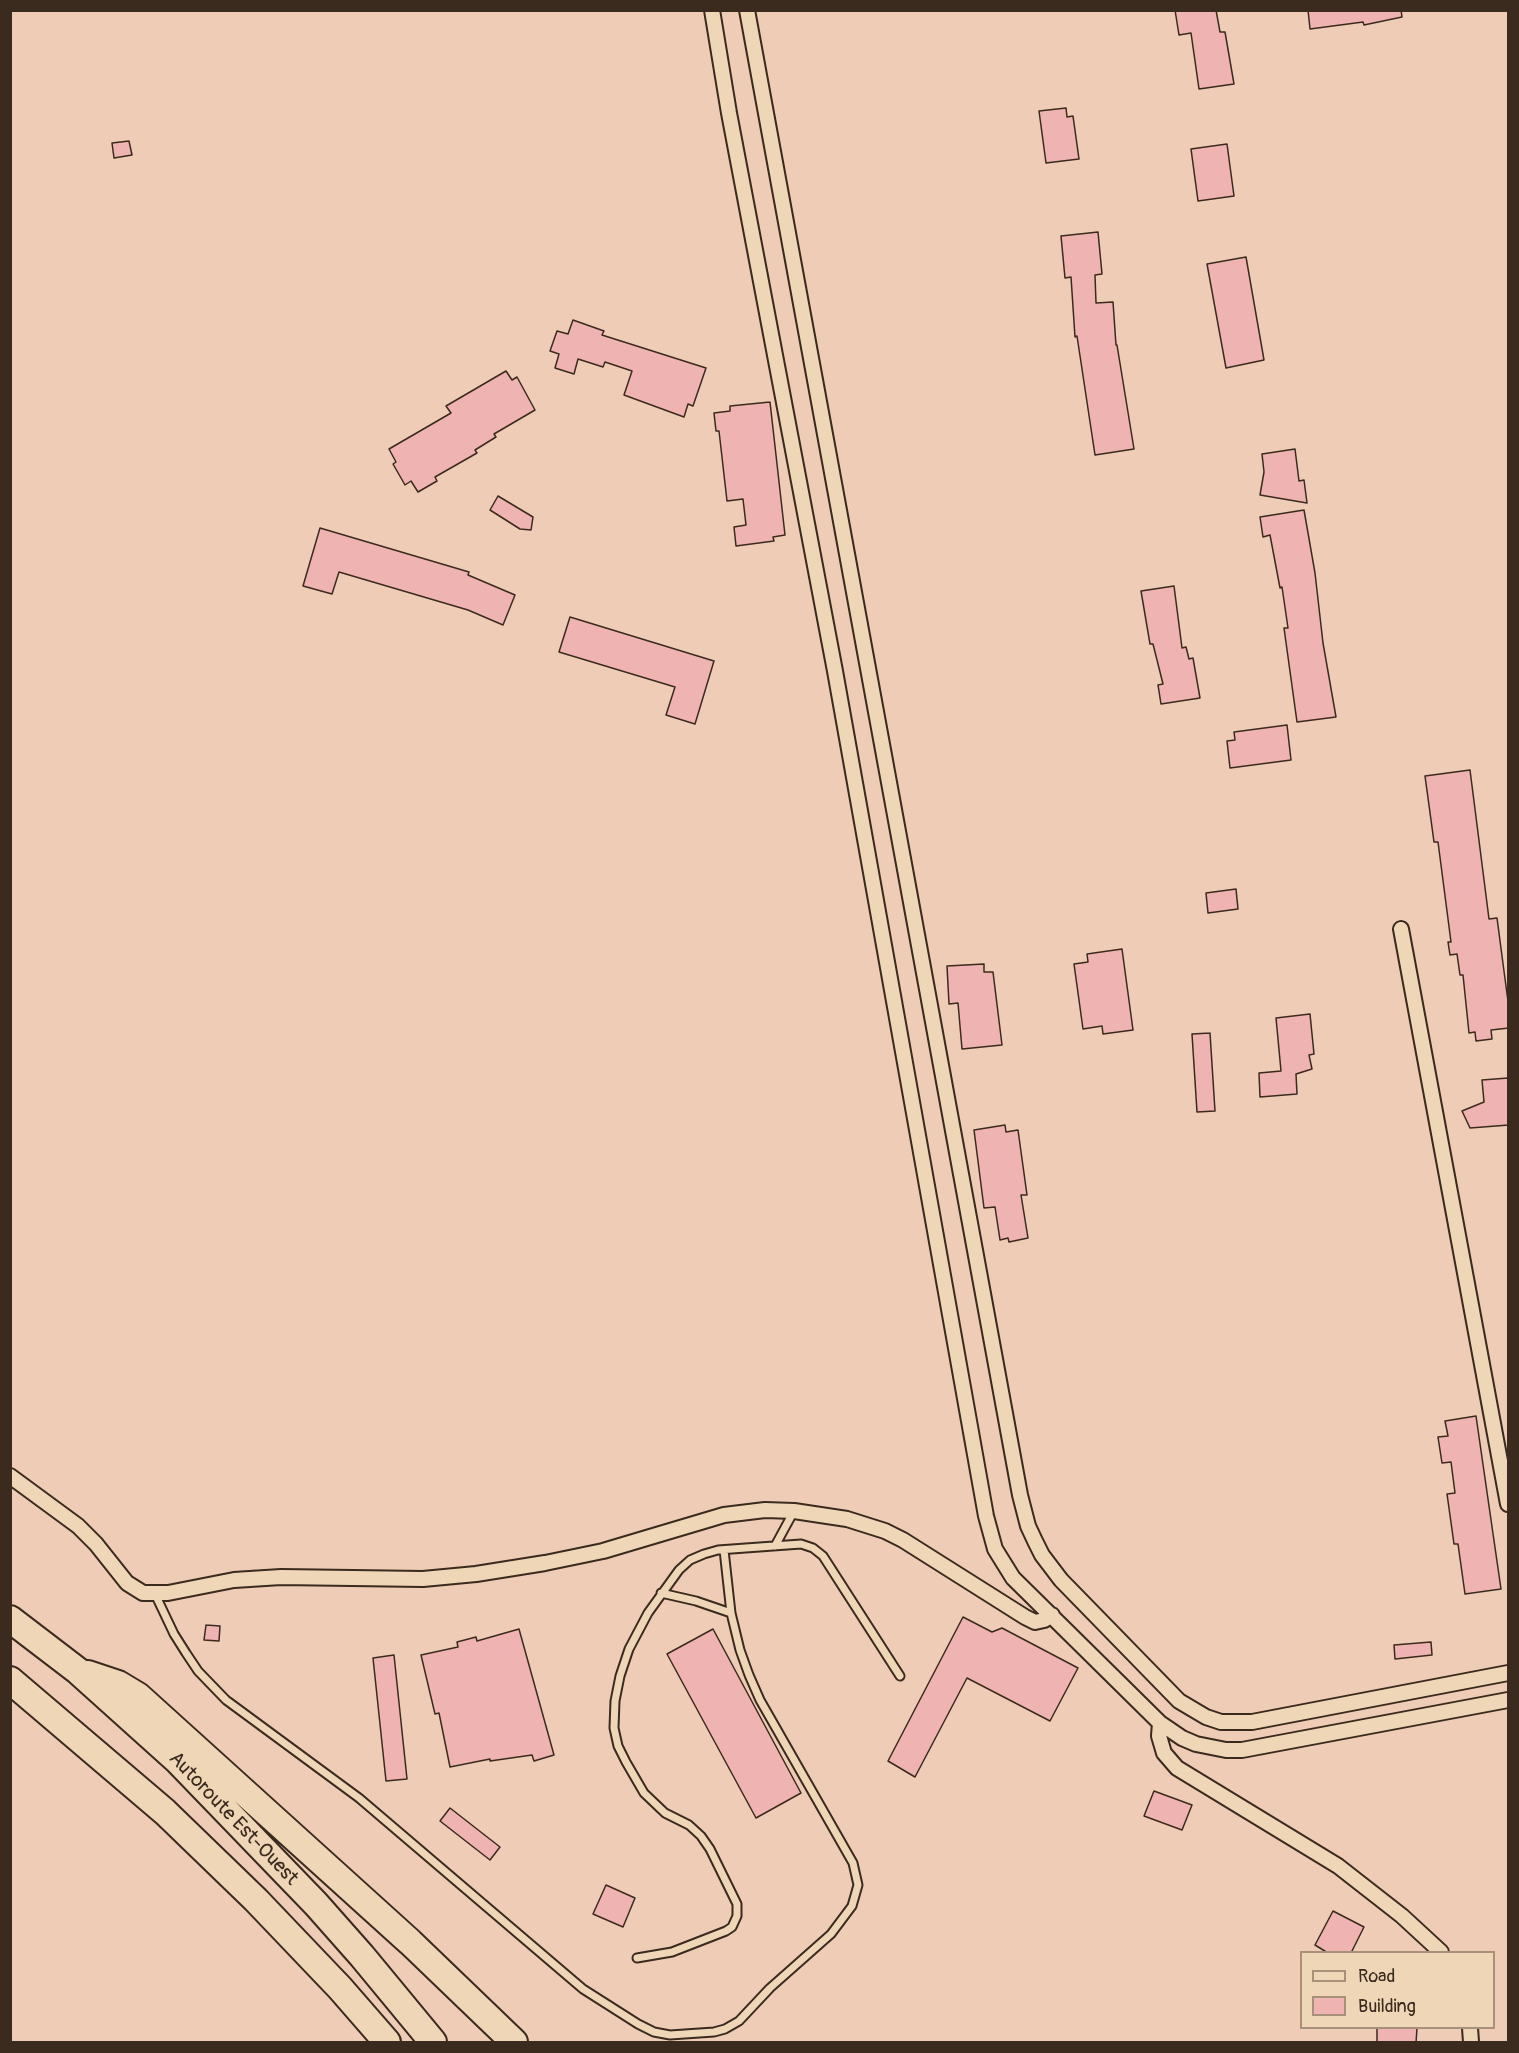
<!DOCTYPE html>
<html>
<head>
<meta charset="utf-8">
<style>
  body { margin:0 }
  #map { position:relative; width:1519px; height:2053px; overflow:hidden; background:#efccb5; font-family:Pangolin,sans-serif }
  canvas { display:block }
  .frame { position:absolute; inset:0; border:12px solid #3b2a1e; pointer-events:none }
  .legend { position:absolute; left:1300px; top:1951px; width:195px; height:78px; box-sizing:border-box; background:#efd6b7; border:2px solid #a7917a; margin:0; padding:8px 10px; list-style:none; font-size:18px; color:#3b2a1e }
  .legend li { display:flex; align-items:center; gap:12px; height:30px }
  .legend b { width:30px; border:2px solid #a7917a }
</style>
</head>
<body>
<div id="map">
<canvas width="1519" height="2053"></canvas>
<div class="frame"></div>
<ul class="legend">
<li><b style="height:8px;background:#efd6b7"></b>Road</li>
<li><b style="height:16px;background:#efb3b1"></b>Building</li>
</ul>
</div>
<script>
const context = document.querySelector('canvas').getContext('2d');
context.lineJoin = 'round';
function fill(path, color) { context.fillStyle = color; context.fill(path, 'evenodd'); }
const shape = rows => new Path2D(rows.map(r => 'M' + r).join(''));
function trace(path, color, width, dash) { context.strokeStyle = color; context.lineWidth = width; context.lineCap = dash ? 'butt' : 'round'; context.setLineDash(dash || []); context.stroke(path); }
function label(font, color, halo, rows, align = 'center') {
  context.font = font + ' Pangolin,sans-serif'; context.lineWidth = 5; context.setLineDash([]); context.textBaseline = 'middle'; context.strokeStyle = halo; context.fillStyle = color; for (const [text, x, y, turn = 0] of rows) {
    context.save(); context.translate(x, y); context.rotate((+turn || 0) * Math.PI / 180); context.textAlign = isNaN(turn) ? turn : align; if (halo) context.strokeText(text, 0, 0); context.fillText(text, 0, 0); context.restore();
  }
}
const building = shape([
  [1175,10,1216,10,1220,32,1225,32,1234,84,1199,89,1191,33,1179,35,1175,10],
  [1308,10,1401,10,1402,17,1364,25,1363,22,1310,29,1308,10],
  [1066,108,1067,117,1073,116,1079,159,1046,163,1039,111,1066,108],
  [129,141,132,155,114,158,112,143,129,141],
  [1227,144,1234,196,1198,201,1191,149,1227,144],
  [1098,232,1102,274,1095,275,1096,303,1113,302,1116,345,1117,345,1134,449,1095,455,1077,336,1075,337,1071,277,1065,278,1061,236,1098,232],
  [1246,257,1264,360,1226,368,1207,264,1246,257],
  [573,320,604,331,602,335,706,368,693,406,688,404,684,417,624,395,632,371,605,362,603,367,578,359,574,374,555,368,559,354,550,351,557,331,568,334,573,320],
  [506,371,512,380,517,377,535,410,494,434,496,437,475,450,477,453,435,477,437,481,418,492,411,481,405,485,393,464,396,462,389,449,451,413,446,406,506,371],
  [770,402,785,535,773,537,774,541,736,546,734,527,746,525,743,499,727,501,719,431,716,431,714,413,730,411,730,406,770,402],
  [1295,449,1299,481,1304,480,1307,503,1260,495,1264,472,1262,454,1295,449],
  [498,496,533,517,531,530,520,529,490,510,498,496],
  [1304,510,1315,573,1323,643,1336,717,1297,722,1284,628,1288,628,1282,587,1280,588,1270,535,1263,537,1260,517,1304,510],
  [320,528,469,572,468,575,515,595,503,625,468,610,339,572,332,594,303,586,320,528],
  [1174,586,1182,648,1186,647,1189,659,1193,658,1200,698,1161,704,1158,685,1163,684,1153,644,1150,644,1141,591,1174,586],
  [570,617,714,661,695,724,666,715,675,687,559,652,570,617],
  [1287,725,1291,760,1230,768,1227,741,1235,740,1234,732,1287,725],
  [1470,770,1489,919,1497,918,1509,1009,1509,1028,1491,1030,1492,1039,1476,1041,1475,1032,1469,1033,1463,975,1460,975,1457,954,1450,955,1448,942,1451,942,1438,842,1434,842,1425,776,1470,770],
  [1236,889,1238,909,1208,913,1206,893,1236,889],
  [1122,949,1133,1030,1103,1034,1102,1026,1083,1029,1074,964,1088,962,1087,954,1122,949],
  [984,964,984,972,993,972,1002,1045,962,1049,958,1003,949,1004,947,966,984,964],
  [1310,1014,1314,1054,1309,1055,1312,1069,1296,1074,1297,1094,1260,1097,1259,1073,1281,1071,1276,1018,1310,1014],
  [1210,1033,1215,1111,1197,1112,1192,1034,1210,1033],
  [1508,1078,1509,1125,1470,1128,1462,1111,1484,1102,1482,1080,1508,1078],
  [1005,1125,1006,1132,1018,1130,1027,1195,1021,1195,1028,1238,1009,1242,1008,1238,1000,1240,995,1207,984,1208,974,1130,1005,1125],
  [1476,1416,1501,1589,1465,1594,1458,1544,1454,1544,1447,1494,1455,1493,1451,1462,1442,1463,1438,1437,1448,1436,1445,1421,1476,1416],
  [963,1617,992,1632,1002,1628,1078,1668,1050,1721,967,1678,915,1777,888,1761,963,1617],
  [206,1625,220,1626,219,1641,204,1640,206,1625],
  [519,1629,554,1755,534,1761,532,1755,490,1761,490,1759,450,1767,439,1713,435,1714,421,1655,458,1647,457,1642,476,1637,477,1641,519,1629],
  [713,1629,801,1793,756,1818,667,1654,713,1629],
  [1431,1642,1432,1655,1395,1659,1394,1645,1431,1642],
  [394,1655,407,1779,386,1781,373,1658,394,1655],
  [1154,1791,1192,1805,1182,1830,1144,1816,1154,1791],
  [450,1808,500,1847,490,1860,440,1821,450,1808],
  [606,1885,635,1898,623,1927,593,1914,606,1885],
  [1333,1911,1364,1927,1351,1953,1328,1953,1315,1945,1333,1911],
  [1377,2028,1417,2028,1416,2043,1377,2043,1377,2028]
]);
fill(building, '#efb3b1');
trace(building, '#3b2a1e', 1.5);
const service = shape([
  [775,1546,794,1511],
  [661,1593,696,1601,731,1613],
  [155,1594,174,1634,186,1653,198,1671,226,1700,359,1798,583,1989,638,2024,654,2032,670,2035,714,2032,725,2029,739,2021,770,1988,831,1934,852,1906,858,1885,853,1863,760,1700,749,1675,740,1650,731,1613,724,1550],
  [637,1958,672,1952,726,1931,732,1927,737,1916,737,1904,710,1849,701,1836,689,1825,665,1813,644,1793,626,1762,618,1746,614,1728,615,1701,620,1676,629,1649,648,1613,679,1570,690,1560,704,1554,718,1550,801,1544,813,1548,823,1556,900,1676]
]);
const minor = shape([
  [712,10,729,113,835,671,986,1516,995,1549,1013,1578,1160,1723,1182,1738,1196,1744,1226,1750,1242,1750,1508,1700],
  [747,10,1020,1495,1028,1526,1035,1541,1042,1555,1061,1580,1179,1701,1206,1717,1221,1722,1252,1722,1508,1673],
  [1401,929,1508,1504],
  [10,1476,78,1526,96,1544,127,1583,143,1593,168,1593,234,1580,281,1577,423,1579,476,1574,545,1563,603,1551,724,1515,765,1510,794,1511,847,1519,885,1531,903,1540,1025,1617,1035,1622,1044,1620,1052,1615],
  [1160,1723,1159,1736,1164,1753,1177,1768,1338,1866,1402,1916,1441,1952],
  [1470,2028,1471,2042]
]);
const motorway = shape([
  [10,1619,78,1671,177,1760,316,1904,362,1956,433,2042],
  [88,1674,118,1684,138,1696,410,1942,514,2042],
  [10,1680,165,1812,256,1900,340,1988,387,2042]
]);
trace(service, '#3b2a1e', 11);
trace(minor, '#3b2a1e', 18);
trace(motorway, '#3b2a1e', 30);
trace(service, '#efd6b7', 7);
trace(minor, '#efd6b7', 14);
trace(motorway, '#efd6b7', 26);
label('20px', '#3b2a1e', '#efd6b7', [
  ["Autoroute Est-Ouest",233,1819,46]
]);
</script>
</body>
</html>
